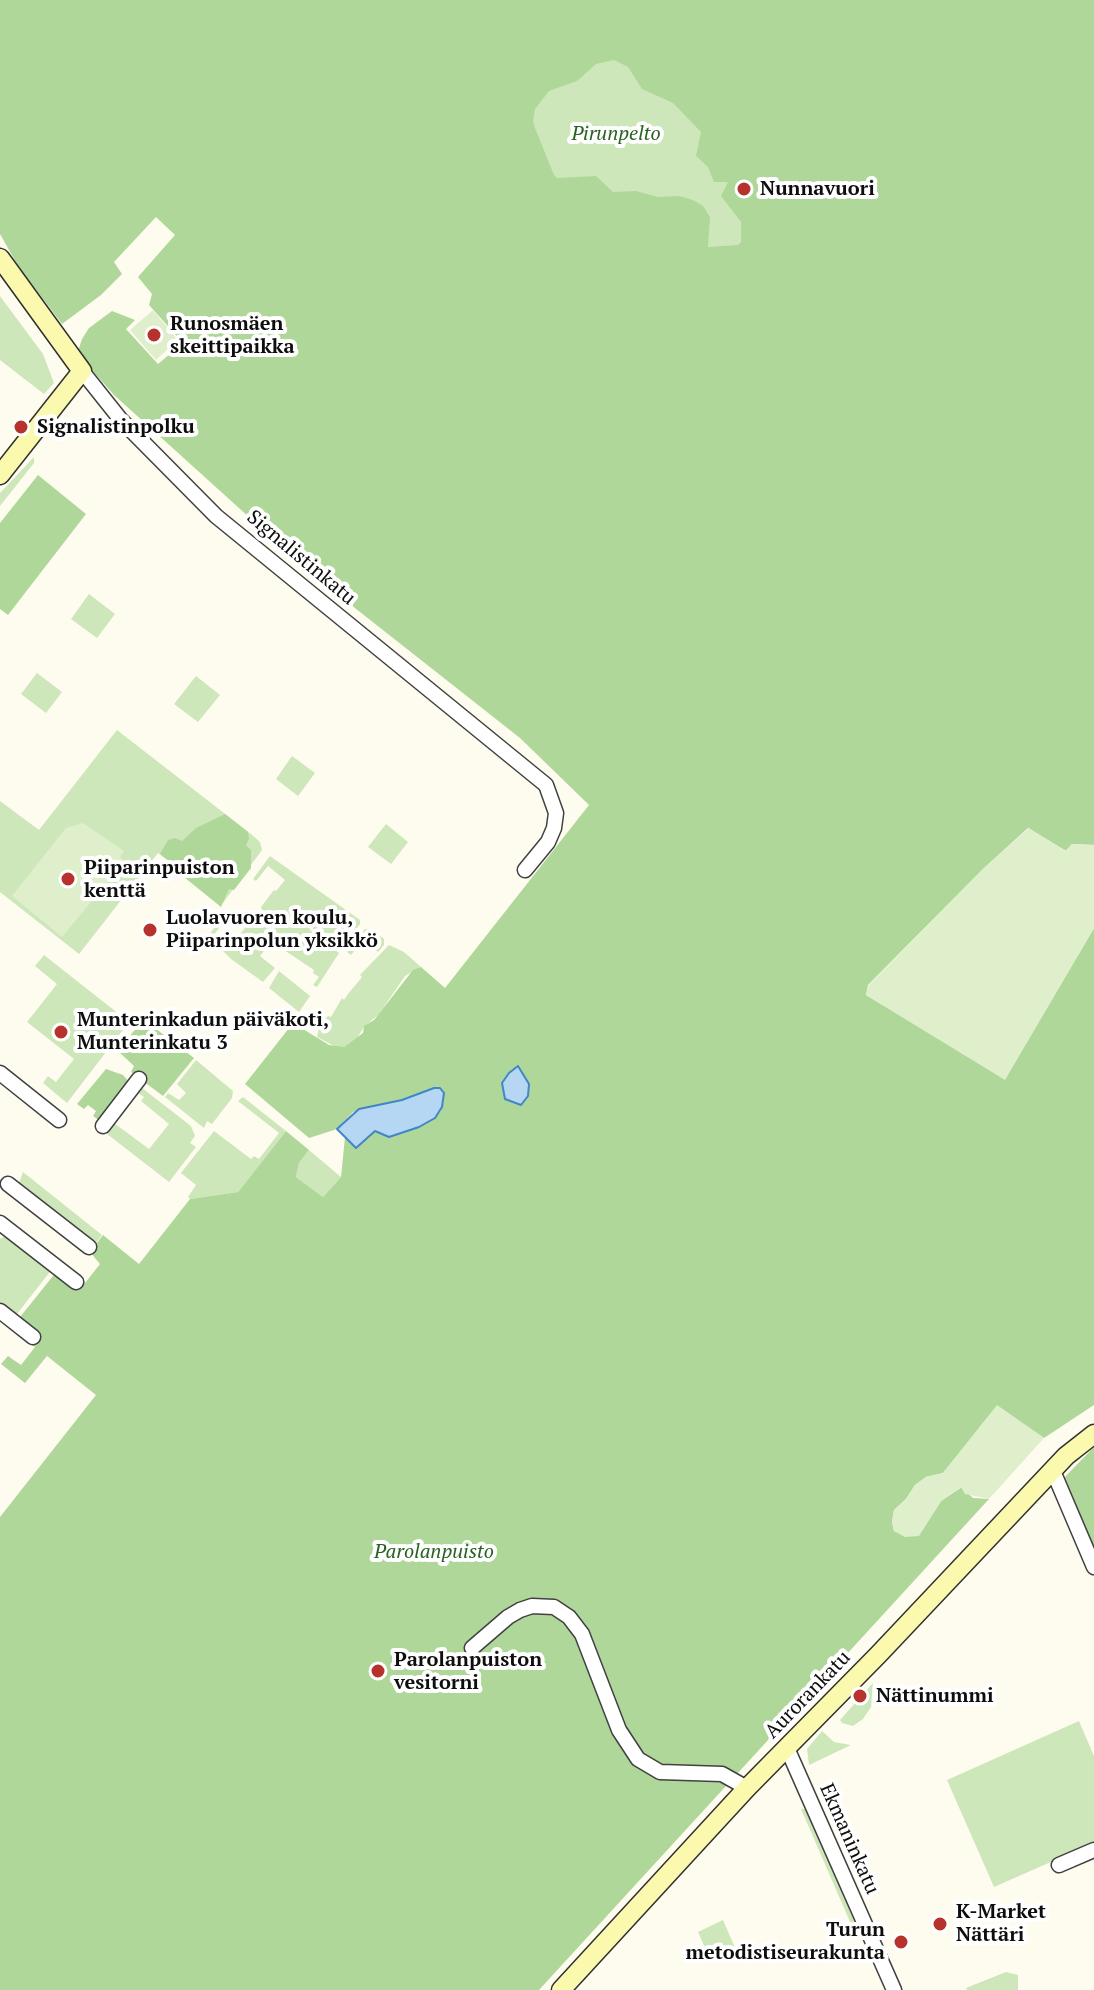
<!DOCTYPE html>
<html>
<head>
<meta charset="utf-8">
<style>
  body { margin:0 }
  canvas { display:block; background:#fefcef }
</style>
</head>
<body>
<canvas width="1094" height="1990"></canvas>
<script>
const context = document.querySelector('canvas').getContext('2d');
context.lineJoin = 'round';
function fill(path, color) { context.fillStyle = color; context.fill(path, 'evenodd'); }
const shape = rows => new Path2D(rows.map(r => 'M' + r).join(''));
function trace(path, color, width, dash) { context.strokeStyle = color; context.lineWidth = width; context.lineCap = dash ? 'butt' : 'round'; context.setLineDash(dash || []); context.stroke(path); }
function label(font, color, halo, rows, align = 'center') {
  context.font = font + ' "PT Serif",serif'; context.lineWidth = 8; context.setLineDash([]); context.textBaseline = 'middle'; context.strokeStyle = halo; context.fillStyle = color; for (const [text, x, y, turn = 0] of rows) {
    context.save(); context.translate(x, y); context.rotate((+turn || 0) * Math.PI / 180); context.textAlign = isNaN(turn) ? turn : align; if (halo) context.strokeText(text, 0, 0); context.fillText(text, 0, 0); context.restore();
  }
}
fill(shape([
  [632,37,772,214,736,263,549,186,510,108],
  [0,296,43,354,54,383,44,394,0,360],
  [34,457,34,463,0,506,0,493],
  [89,594,115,614,97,638,71,619],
  [37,673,62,692,46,713,21,694],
  [196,676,220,695,198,722,174,704],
  [117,730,251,834,260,842,262,850,223,903,158,853,79,954,0,892,0,801,39,830],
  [292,756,315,773,298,796,276,779],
  [386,824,408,842,391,864,368,847],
  [270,856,360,920,360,924,340,950,335,946,350,930,345,927,333,945,311,927,309,929,339,953,317,987,313,985,319,977,313,973,314,970,284,950,285,948,280,943,278,945,272,941,260,956,275,968,263,982,231,959,208,936,222,918,225,920,213,936,228,947,233,942,236,943,240,938,238,936,262,909,261,907,274,890,276,891,285,880,268,866,256,881,253,879],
  [365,929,371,929,384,939,384,945,378,952,363,940,351,955,347,952],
  [389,945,404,952,421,967,405,976,379,1014,364,1027,357,1038,344,1047,336,1047,317,1037,319,1027,328,1016,331,1017,342,998,344,1000,348,994,362,977,360,975],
  [44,955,129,1022,67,1103,43,1083,48,1076,56,1082,74,1059,27,1022,57,984,35,966],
  [279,971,310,996,299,1012,269,988],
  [196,1060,233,1091,232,1098,212,1124,207,1121,204,1128,165,1097,168,1093,179,1100,186,1093,177,1084],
  [142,1088,191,1126,195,1136,190,1143,196,1147,169,1182,102,1130,110,1120,149,1149,169,1124,141,1101,144,1097,138,1093],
  [243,1097,286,1131,238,1192,190,1199,188,1197,196,1185,181,1173,214,1131,251,1159,254,1156,259,1159,279,1133,238,1101],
  [309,1150,341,1177,323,1197,296,1177,299,1163],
  [23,1172,102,1235,96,1243,86,1235,82,1238,18,1186],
  [9,1234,53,1268,13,1319,0,1308,2,1304,0,1302,0,1239],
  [873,1683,871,1707,863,1719,853,1726,842,1723,840,1720,856,1702,859,1705,866,1698,863,1694],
  [1079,1721,1094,1756,1094,1843,994,1887,947,1780],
  [822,1731,834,1742,851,1745,809,1765,807,1749],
  [801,1809,806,1809,860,1934,857,1938],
  [723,1920,736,1950,711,1961,698,1932],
  [1006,1972,1018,1975,1018,1990,967,1990,966,1988]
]), '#cee7ba');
fill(shape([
  [0,0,1094,0,1094,845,1072,844,1066,851,1028,828,983,869,868,985,866,995,1005,1079,1094,928,1094,1405,1044,1438,997,1406,943,1473,926,1477,915,1485,906,1499,894,1510,892,1522,894,1531,919,1535,941,1501,962,1487,973,1498,989,1499,539,1990,0,1990,0,1517,96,1395,47,1356,25,1383,1,1364,8,1356,21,1365,35,1347,23,1337,16,1322,57,1271,73,1273,85,1283,100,1264,90,1252,103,1235,139,1264,190,1199,238,1192,286,1131,309,1150,299,1163,296,1177,323,1197,341,1177,345,1137,356,1148,375,1131,389,1137,419,1127,440,1112,444,1102,434,1088,402,1100,353,1112,337,1129,309,1138,245,1084,293,1023,329,1045,344,1047,363,1033,364,1026,374,1020,413,970,421,967,445,988,589,805,520,738,313,575,114,395,91,369,78,351,82,339,89,328,112,311,135,320,126,329,158,364,183,343,149,305,152,294,138,277,175,235,156,217,114,262,122,274,101,295,62,324,18,266,0,234],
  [614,60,628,67,642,89,673,103,701,132,696,156,708,167,714,182,728,182,721,196,741,222,741,242,738,245,708,247,710,217,703,206,693,200,679,196,658,197,636,191,613,192,596,176,557,178,554,175,535,128,533,121,535,109,549,91,577,81,596,64],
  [38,475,86,514,8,615,0,609,0,523],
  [225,814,248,832,249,839,246,845,251,850,251,868,234,890,229,889,221,907,179,873,178,868,160,854,168,840,175,838,182,841,196,828],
  [141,1022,147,1022,194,1058,163,1096,131,1072,134,1066,118,1051],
  [106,1069,123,1075,130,1083,103,1124,93,1116,96,1111,88,1105,84,1109,77,1104],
  [1094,1447,1094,1553,1061,1481]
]), '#b0d79a');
fill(shape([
  [153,310,178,340,156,360,130,330],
  [83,823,124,851,120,857,125,861,62,937,12,896,66,828],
  [1029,828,1065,851,1072,844,1094,845,1094,928,1005,1080,866,995,868,986,983,869],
  [997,1405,1044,1438,989,1499,965,1494,961,1487,941,1501,919,1536,905,1537,894,1531,892,1522,894,1510,906,1499,915,1485,926,1477,943,1473]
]), '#dfefcc');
const water = shape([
  [518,1066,529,1084,528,1096,521,1105,505,1099,502,1083,509,1073,518,1066],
  [434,1088,440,1088,444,1093,442,1107,435,1118,419,1127,389,1137,375,1131,356,1148,337,1129,359,1109,402,1100,434,1088]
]);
fill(water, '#b6d7f3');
trace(water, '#4186c6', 2);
const street = shape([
  [82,371,121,420,216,516,546,785,556,813,554,828,548,842,525,870],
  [0,1073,59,1120],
  [103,1126,139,1079],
  [8,1184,89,1247],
  [0,1223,76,1282],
  [0,1311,33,1337],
  [1053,1471,1094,1567],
  [472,1648,508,1617,520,1610,532,1606,554,1607,569,1617,582,1634,619,1730,638,1759,660,1772,722,1774,747,1788],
  [787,1748,894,1990],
  [1059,1865,1094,1850]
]);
const secondary = shape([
  [0,258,82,371,0,475],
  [561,1990,747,1788,878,1655,1066,1456,1094,1434]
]);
trace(street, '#414141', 17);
trace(secondary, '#303030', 21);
trace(street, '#fff', 14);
trace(secondary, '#fbf9ad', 18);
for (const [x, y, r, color] of [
  [744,189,8,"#b7322d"],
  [154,335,8,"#b7322d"],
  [21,427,8,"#b7322d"],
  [68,879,8,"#b7322d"],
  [150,930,8,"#b7322d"],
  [61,1032,8,"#b7322d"],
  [378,1671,8,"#b7322d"],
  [860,1696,8,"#b7322d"],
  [940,1924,8,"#b7322d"],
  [901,1942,8,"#b7322d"]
]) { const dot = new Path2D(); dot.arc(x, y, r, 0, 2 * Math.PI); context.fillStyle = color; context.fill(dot); trace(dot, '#fff', 3); }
label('italic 20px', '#296221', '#fff', [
  ["Pirunpelto",616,134],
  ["Parolanpuisto",434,1552]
]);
label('bold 20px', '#0e0e0e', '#fff', [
  ["Nunnavuori",760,189],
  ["Runosmäen",170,324],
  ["skeittipaikka",170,347],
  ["Signalistinpolku",37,427],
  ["Piiparinpuiston",84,868],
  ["kenttä",84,891],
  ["Luolavuoren koulu,",166,918],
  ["Piiparinpolun yksikkö",166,941],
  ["Munterinkadun päiväkoti,",77,1020],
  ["Munterinkatu 3",77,1043],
  ["Parolanpuiston",394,1660],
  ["vesitorni",394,1683],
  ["Nättinummi",876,1696],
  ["K-Market",956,1912],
  ["Nättäri",956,1935],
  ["Turun",885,1930,"right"],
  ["metodistiseurakunta",885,1953,"right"]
], 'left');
label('20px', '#0e0e0e', '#fff', [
  ["Signalistinkatu",301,558,40],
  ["Aurorankatu",808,1695,-46],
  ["Ekmaninkatu",849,1839,66]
]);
</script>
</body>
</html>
